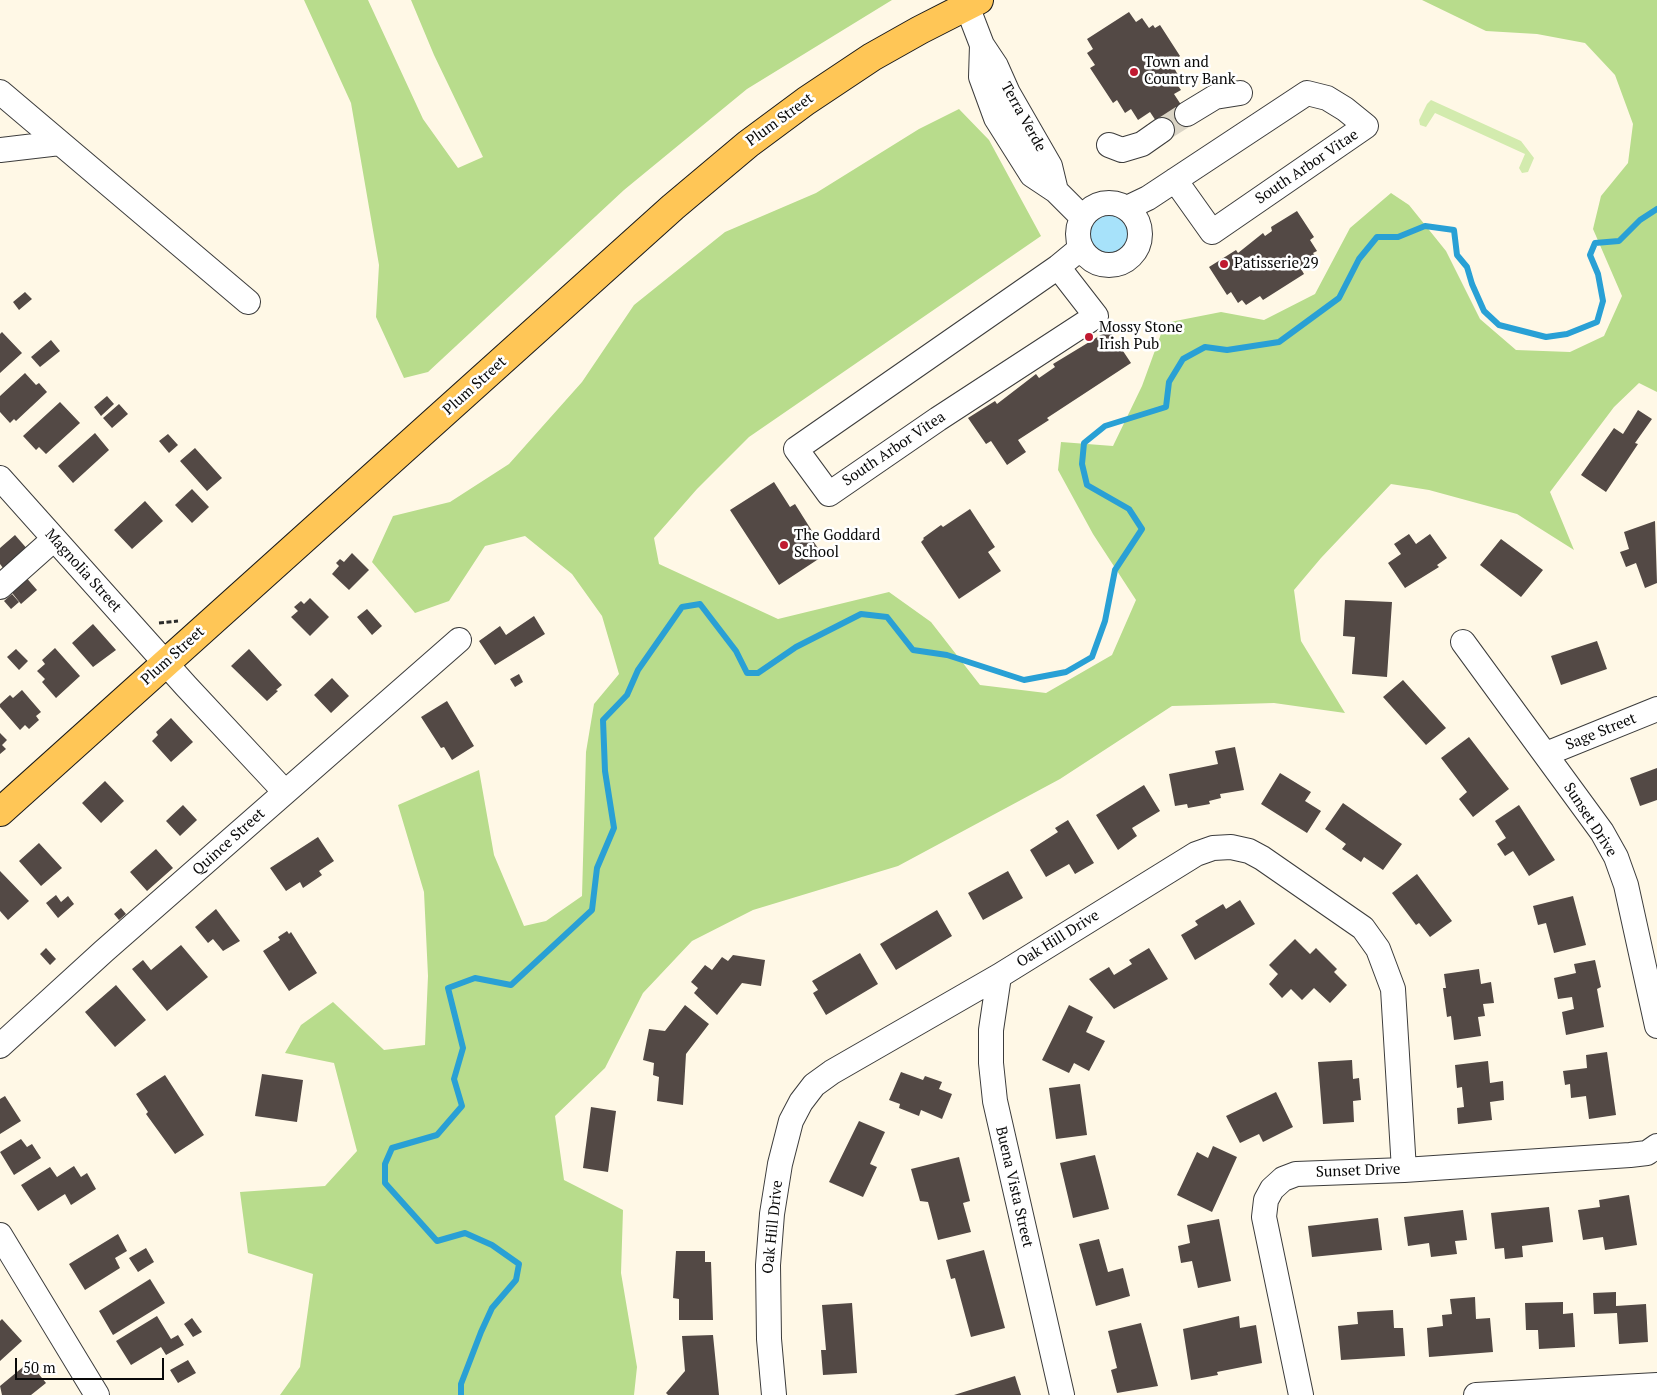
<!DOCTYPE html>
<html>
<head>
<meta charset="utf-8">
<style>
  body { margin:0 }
  #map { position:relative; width:1657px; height:1395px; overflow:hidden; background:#fff8e6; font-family:"PT Serif",serif }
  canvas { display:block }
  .scale { position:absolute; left:15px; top:1358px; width:149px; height:22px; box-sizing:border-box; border:2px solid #090909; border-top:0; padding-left:6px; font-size:15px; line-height:18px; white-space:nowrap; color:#090909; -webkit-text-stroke:4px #fff; paint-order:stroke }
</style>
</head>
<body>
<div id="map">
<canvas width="1657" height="1395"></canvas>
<div class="scale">50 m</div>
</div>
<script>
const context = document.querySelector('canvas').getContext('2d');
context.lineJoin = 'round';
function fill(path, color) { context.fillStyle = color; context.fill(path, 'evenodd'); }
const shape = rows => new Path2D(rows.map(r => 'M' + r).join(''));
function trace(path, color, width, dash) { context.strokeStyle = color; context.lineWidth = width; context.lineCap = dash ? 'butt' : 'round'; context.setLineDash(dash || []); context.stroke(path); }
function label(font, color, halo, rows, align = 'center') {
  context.font = font + ' "PT Serif",serif'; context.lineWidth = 5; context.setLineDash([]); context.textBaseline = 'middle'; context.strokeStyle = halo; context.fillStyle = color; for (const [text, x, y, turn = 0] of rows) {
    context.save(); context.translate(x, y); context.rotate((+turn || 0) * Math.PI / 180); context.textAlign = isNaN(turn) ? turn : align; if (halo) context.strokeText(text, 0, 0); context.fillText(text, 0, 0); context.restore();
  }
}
fill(shape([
  [1431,100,1521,141,1534,158,1528,172,1522,173,1519,168,1525,154,1435,113,1426,127,1420,125,1419,120,1427,104]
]), '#d3ebae');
fill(shape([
  [304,0,368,0,423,119,458,168,483,157,434,55,411,0,892,0,747,89,624,190,428,372,404,378,376,317,379,265,351,103],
  [1422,0,1657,0,1657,392,1639,383,1614,407,1550,492,1574,550,1517,514,1429,490,1391,484,1321,558,1294,590,1301,641,1345,713,1274,703,1172,706,1060,779,898,866,753,910,692,941,643,993,605,1068,555,1116,564,1180,623,1210,621,1273,637,1367,634,1395,280,1395,300,1367,313,1274,248,1253,240,1192,325,1186,357,1151,334,1063,285,1053,301,1025,333,1002,384,1050,425,1045,428,976,424,892,398,805,479,770,494,855,524,926,546,921,582,896,586,752,594,704,619,674,602,616,572,574,525,536,485,546,449,601,415,613,372,562,393,516,450,502,509,464,582,382,634,305,725,232,816,193,919,129,959,109,989,140,1041,236,749,437,697,489,654,538,659,564,778,619,889,592,931,622,980,685,1046,693,1112,655,1136,600,1093,534,1058,470,1061,442,1113,446,1142,386,1165,323,1221,312,1264,320,1315,294,1350,228,1391,193,1409,205,1446,251,1480,319,1516,350,1570,352,1604,336,1622,296,1593,229,1601,196,1628,163,1633,124,1615,75,1585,43,1537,34,1486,31]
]), '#b8dc8c');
const water = shape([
  '1090 234a19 19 0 1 1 38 0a19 19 0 1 1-38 0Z'
]);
fill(water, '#a7e2fa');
trace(water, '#29a0d5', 1);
trace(shape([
  [461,1395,461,1384,481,1332,492,1308,516,1280,519,1264,492,1245,465,1233,437,1241,385,1183,385,1164,392,1148,437,1135,462,1106,454,1079,463,1048,448,988,475,978,511,985,592,910,597,868,614,828,605,771,603,720,627,695,638,670,682,607,700,604,736,651,747,673,758,673,796,647,861,614,887,617,913,650,947,655,1024,680,1066,672,1092,657,1105,621,1115,570,1142,529,1129,509,1087,485,1082,464,1084,443,1105,426,1166,407,1169,382,1183,359,1205,347,1227,350,1279,342,1339,298,1359,259,1377,237,1398,237,1425,226,1454,230,1457,255,1467,267,1472,284,1484,311,1499,325,1546,337,1567,334,1597,322,1603,301,1598,274,1590,255,1595,243,1619,241,1640,220,1657,209]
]), '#29a0d5', 6);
fill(shape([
  [1129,12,1136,22,1142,18,1149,28,1153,25,1155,28,1160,25,1180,56,1176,59,1179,62,1173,66,1178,75,1173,79,1181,90,1174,94,1193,123,1168,139,1150,112,1138,120,1131,109,1125,113,1117,100,1113,103,1090,68,1095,65,1087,53,1093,49,1087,39],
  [1297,211,1314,237,1310,240,1317,251,1313,253,1316,257,1300,267,1304,274,1263,300,1260,296,1246,305,1242,300,1238,303,1231,292,1227,295,1209,267,1236,250,1238,253,1263,233,1265,236,1272,231,1271,227],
  [25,292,32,299,19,310,13,302],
  [1109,330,1131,363,1047,418,1049,420,1018,440,1026,452,1007,465,991,441,986,444,968,418,995,401,997,404,1036,374,1039,378,1055,367,1053,364],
  [2,332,22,353,0,373,0,334],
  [51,340,60,351,40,367,31,357],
  [25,373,36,385,39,383,47,392,16,421,14,419,10,423,0,412,0,396],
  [107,396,114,404,101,416,94,407],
  [60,402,80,423,46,454,39,447,36,450,23,436],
  [119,404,128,414,112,428,103,418],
  [1638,410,1652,419,1635,443,1638,444,1606,492,1581,475,1614,428,1623,434],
  [95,433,109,450,73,483,58,466],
  [168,434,178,445,169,453,159,441],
  [195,448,222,478,207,491,180,461],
  [774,482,790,507,795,504,812,531,808,533,823,556,779,585,730,510],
  [192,489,209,507,192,523,175,505],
  [145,501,163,521,132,549,114,530],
  [970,509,995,547,988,552,1001,571,959,599,921,542,924,539,923,538,941,525,943,527],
  [1655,521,1657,583,1645,588,1636,563,1626,567,1620,552,1629,549,1624,532],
  [1409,534,1416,544,1430,534,1447,558,1437,565,1439,567,1405,588,1388,563,1401,554,1394,544],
  [15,535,29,551,6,572,0,564,0,548],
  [1501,539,1543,570,1521,597,1480,565],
  [352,553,369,570,349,590,332,574,339,566,336,563,340,559,344,562],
  [24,575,37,590,21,604,9,589],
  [12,594,19,602,11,609,4,601],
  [310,598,329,617,310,636,291,617,298,611,294,607,301,601,304,604],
  [1345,600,1392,602,1387,677,1352,674,1355,637,1343,636],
  [367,609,382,626,372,635,357,617],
  [534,616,545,634,495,665,479,641,500,626,506,635],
  [93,624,116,650,93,667,72,643],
  [1597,641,1607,669,1561,685,1551,656],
  [55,648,80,676,56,698,42,682,45,679,37,671,45,664,42,660],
  [16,649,28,661,19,670,7,657],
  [249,649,282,685,276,690,278,691,267,701,231,666],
  [519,674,523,682,515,687,510,679],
  [332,678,349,696,331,713,314,695],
  [1403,680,1446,728,1426,745,1383,697],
  [22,690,41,712,36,716,39,720,29,729,25,725,20,730,0,707,0,704,10,695,13,698],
  [447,701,474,746,452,760,444,747,441,748,421,717],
  [171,718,193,742,171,762,152,741,158,735,156,732],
  [0,733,7,740,2,745,6,749,0,754],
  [1469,737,1509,789,1473,817,1459,799,1467,792,1441,758],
  [1235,747,1244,790,1220,794,1221,798,1209,801,1210,804,1188,808,1187,804,1175,806,1169,774,1218,764,1215,751],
  [1657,768,1657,800,1640,806,1630,778],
  [1280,773,1311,792,1305,801,1321,811,1307,833,1261,804],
  [105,781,124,801,101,823,82,803],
  [1144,785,1160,811,1132,828,1137,836,1118,850,1096,815],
  [1343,803,1402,844,1383,870,1364,857,1361,862,1342,849,1346,844,1325,829],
  [183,805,197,820,180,836,166,821],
  [1519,805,1555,860,1529,876,1513,851,1505,856,1497,844,1506,838,1495,821],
  [1068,820,1094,863,1075,874,1069,864,1046,877,1030,850,1058,832,1055,828],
  [318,837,334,861,319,871,322,875,303,888,300,882,286,891,270,868],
  [39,843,62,868,41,886,19,861],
  [156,849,173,868,147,891,130,872],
  [0,871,29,901,8,920,0,911],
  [1008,871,1023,898,983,920,968,893],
  [1417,874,1452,921,1430,937,1419,923,1416,925,1392,893],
  [56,895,61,902,68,896,74,904,58,918,46,903],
  [1573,896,1586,945,1554,953,1546,923,1538,925,1533,906],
  [1240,900,1255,924,1195,960,1181,935,1198,925,1195,921,1223,904,1226,909],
  [121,908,126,914,119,920,114,914],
  [216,909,240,941,223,951,213,939,208,943,195,927],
  [937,910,952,936,896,970,880,944],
  [287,931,289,934,291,932,317,973,289,991,263,951,280,940,278,937],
  [1295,939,1310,954,1316,948,1337,969,1334,972,1347,985,1330,1003,1314,988,1302,1000,1291,989,1282,998,1269,984,1278,974,1269,965],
  [181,945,208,977,167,1011,132,969,143,960,151,970],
  [46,948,56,959,50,965,40,954],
  [1149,948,1168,979,1114,1009,1089,979,1109,967,1114,975,1132,964,1129,960],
  [860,953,878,984,826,1015,813,993,818,990,812,981],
  [733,955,765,960,761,986,742,983,717,1015,694,993,698,988,691,982,705,965,712,970,722,957,728,961],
  [1595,960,1601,987,1597,989,1604,1027,1566,1035,1562,1012,1574,1009,1572,997,1558,999,1554,978,1576,973,1574,964],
  [1479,969,1481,984,1491,982,1494,1003,1483,1004,1485,1016,1478,1017,1481,1036,1454,1040,1451,1016,1447,1017,1443,988,1446,988,1444,974],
  [116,985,146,1020,115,1047,85,1012],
  [685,1005,709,1024,686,1054,683,1105,657,1101,659,1077,653,1075,654,1063,643,1060,649,1029,665,1031],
  [1069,1005,1093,1017,1086,1032,1105,1041,1089,1071,1074,1063,1069,1073,1042,1060],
  [1607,1052,1616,1115,1589,1119,1586,1096,1571,1098,1570,1084,1565,1085,1563,1071,1587,1068,1586,1055],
  [1352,1060,1353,1079,1359,1078,1361,1100,1353,1101,1354,1122,1323,1124,1318,1062],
  [1488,1061,1490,1083,1503,1081,1504,1100,1490,1102,1492,1120,1458,1124,1457,1108,1464,1107,1462,1087,1457,1088,1455,1065],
  [901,1072,923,1080,925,1076,942,1082,939,1089,952,1094,942,1119,921,1110,919,1116,899,1108,900,1104,889,1100],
  [262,1074,303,1080,297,1122,255,1116],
  [165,1075,204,1135,175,1154,146,1114,148,1112,136,1094],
  [1080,1084,1087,1135,1056,1139,1049,1088],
  [1276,1092,1293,1127,1263,1142,1259,1134,1240,1143,1226,1116],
  [5,1096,21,1121,0,1134,0,1099],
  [591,1107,616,1111,608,1172,583,1168],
  [859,1121,885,1132,870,1164,877,1167,863,1197,829,1182],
  [21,1139,27,1147,32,1144,41,1158,14,1175,0,1152],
  [1213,1146,1237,1157,1212,1212,1177,1195,1197,1152,1208,1158],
  [1095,1155,1109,1209,1073,1218,1060,1163],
  [959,1157,970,1201,963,1203,971,1232,938,1240,928,1202,920,1201,911,1169],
  [74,1166,81,1177,87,1173,96,1189,71,1205,65,1194,38,1211,21,1185,50,1167,57,1177],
  [1629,1195,1637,1245,1605,1250,1603,1237,1583,1240,1578,1210,1600,1207,1599,1200],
  [1549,1207,1553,1242,1522,1246,1523,1257,1505,1259,1504,1248,1495,1249,1491,1213],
  [1463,1210,1467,1240,1455,1241,1457,1254,1431,1257,1429,1243,1408,1246,1404,1217],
  [1378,1218,1382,1250,1312,1257,1308,1226],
  [1219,1219,1231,1281,1198,1288,1192,1261,1181,1263,1178,1246,1190,1243,1187,1225],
  [118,1234,127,1251,115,1258,120,1268,85,1290,69,1264],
  [1099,1239,1108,1272,1123,1268,1130,1296,1096,1306,1079,1244],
  [146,1248,154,1262,138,1272,129,1258],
  [984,1250,1005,1328,971,1337,955,1278,951,1279,946,1260],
  [676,1251,705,1251,705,1262,711,1262,713,1320,679,1320,679,1299,673,1298],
  [150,1279,165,1303,113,1335,99,1311],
  [1616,1292,1616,1306,1646,1304,1648,1342,1619,1344,1617,1313,1594,1314,1593,1293],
  [1475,1297,1476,1319,1490,1318,1493,1352,1429,1357,1427,1328,1443,1326,1442,1315,1452,1314,1450,1299],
  [1563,1302,1563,1314,1573,1313,1575,1347,1539,1349,1538,1330,1526,1330,1525,1303],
  [852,1303,857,1373,823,1375,821,1350,826,1350,822,1305],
  [1393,1310,1394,1328,1403,1328,1405,1356,1341,1360,1338,1326,1358,1324,1357,1312],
  [157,1316,171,1339,178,1335,184,1345,166,1355,161,1347,131,1365,116,1341],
  [1239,1316,1240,1328,1256,1325,1262,1363,1217,1372,1218,1375,1191,1380,1183,1329],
  [192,1318,202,1332,193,1337,184,1324],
  [2,1319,22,1341,0,1361,0,1321],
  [1141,1323,1158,1386,1117,1393,1111,1370,1117,1368,1108,1331],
  [713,1335,719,1395,668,1395,666,1393,685,1371,682,1336],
  [188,1360,196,1373,178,1383,170,1370],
  [29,1362,46,1383,31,1395,2,1395,0,1386],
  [1015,1376,1021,1395,954,1395]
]), '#534945');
trace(shape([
  [1162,130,1187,114]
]), '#dad4c5', 24, [24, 12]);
const minor = shape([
  [967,6,982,45,981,77,996,118,1032,175,1056,191,1082,217],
  [982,45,996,66,1008,93,1050,166,1056,191],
  [0,92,248,302],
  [1187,114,1215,97,1240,93],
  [1109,145,1122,150,1142,144,1162,130],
  [0,150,60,143],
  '1078 234a31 31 0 1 1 62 0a31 31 0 1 1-62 0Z',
  [1127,208,1148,198,1307,93,1327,98,1345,109,1366,126,1212,232,1175,180],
  [1058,267,1096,316,938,419,829,494,796,449,1058,267,1081,248],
  [0,478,186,686,285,792],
  [0,587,54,539],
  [1463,642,1602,832,1616,857,1626,885,1657,1026],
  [1546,754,1657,709],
  [999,976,991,1030,991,1063,995,1101,1062,1395],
  [0,1046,104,951,459,640],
  [0,1235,97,1395],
  [774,1395,769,1339,768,1265,772,1214,780,1164,791,1121,801,1102,814,1085,832,1072,999,976,1196,854,1213,848,1231,847,1249,851,1262,858,1363,928,1378,949,1393,989,1404,1170],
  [1301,1395,1264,1217,1266,1200,1272,1189,1283,1179,1296,1174,1404,1170,1630,1155,1647,1153,1657,1146],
  [1476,1395,1657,1385]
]);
const major = shape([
  [0,812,673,207,748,144,806,101,872,57,920,30,979,0]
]);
trace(minor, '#3c3c3c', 26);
trace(major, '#1a1a1a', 30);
trace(shape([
  [159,623,178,621]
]), '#2b2b2b', 3, [5, 2.5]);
trace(minor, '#fff', 24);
trace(major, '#ffc656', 28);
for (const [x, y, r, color] of [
  [1134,72,5,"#c01a31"],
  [1224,264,5,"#c01a31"],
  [1089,337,5,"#c01a31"],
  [784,545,5,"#c01a31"]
]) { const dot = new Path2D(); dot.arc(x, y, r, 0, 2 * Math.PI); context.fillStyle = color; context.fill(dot); trace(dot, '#fff', 2); }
label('15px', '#090909', '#fff', [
  ["Town and",1144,63],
  ["Country Bank",1144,80],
  ["Patisserie 29",1234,264],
  ["Mossy Stone",1099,328],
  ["Irish Pub",1099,345],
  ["The Goddard",794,536],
  ["School",794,553]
], 'left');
label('15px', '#090909', '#fff', [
  ["Terra Verde",1023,117,61],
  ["Plum Street",780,120,-36],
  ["South Arbor Vitae",1307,167,-34],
  ["Plum Street",475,386,-42],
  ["South Arbor Vitea",894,449,-34],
  ["Magnolia Street",83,571,48],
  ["Plum Street",173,656,-42],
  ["Sage Street",1601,732,-22],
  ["Sunset Drive",1590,820,57],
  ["Quince Street",229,842,-42],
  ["Oak Hill Drive",1058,939,-32],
  ["Sunset Drive",1358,1171,-2],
  ["Buena Vista Street",1014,1187,77],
  ["Oak Hill Drive",773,1227,-84]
]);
</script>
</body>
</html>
